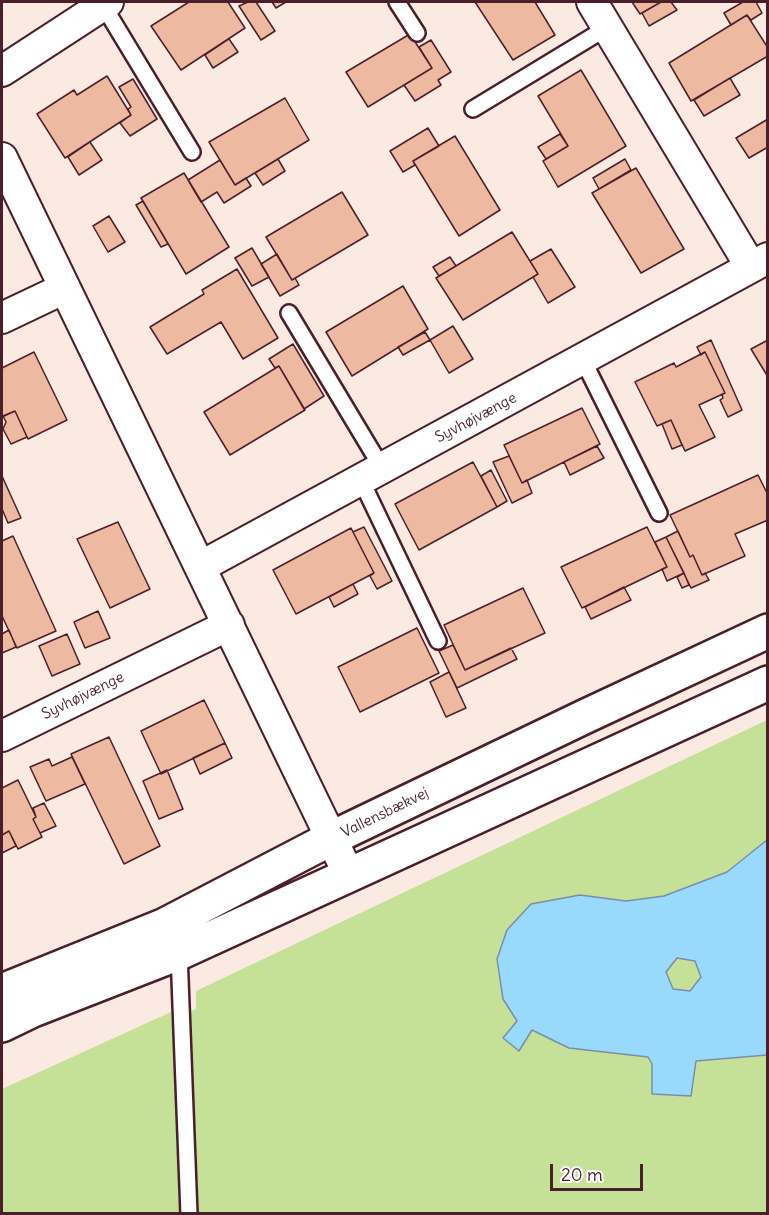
<!DOCTYPE html>
<html>
<head>
<meta charset="utf-8">
<style>
  body { margin:0 }
  #map { position:relative; width:769px; height:1215px; overflow:hidden; background:#faeae2; font-family:Delius,sans-serif }
  canvas { display:block }
  .frame { position:absolute; inset:0; border:3px solid #4a1f2b; pointer-events:none }
  .scale { position:absolute; left:550px; top:1164px; width:93px; height:27px; box-sizing:border-box; border:3px solid #4a1f2b; border-top:0; padding-left:8px; font-size:18px; line-height:21px; white-space:nowrap; color:#4a1f2b; -webkit-text-stroke:4px #fff; paint-order:stroke }
</style>
</head>
<body>
<div id="map">
<canvas width="769" height="1215"></canvas>
<div class="frame"></div>
<div class="scale">20 m</div>
</div>
<script>
const context = document.querySelector('canvas').getContext('2d');
context.lineJoin = 'round';
function fill(path, color) { context.fillStyle = color; context.fill(path, 'evenodd'); }
const shape = rows => new Path2D(rows.map(r => 'M' + r).join(''));
function trace(path, color, width, dash) { context.strokeStyle = color; context.lineWidth = width; context.lineCap = dash ? 'butt' : 'round'; context.setLineDash(dash || []); context.stroke(path); }
function label(font, color, halo, rows, align = 'center') {
  context.font = font + ' Delius,sans-serif'; context.lineWidth = 4.5; context.setLineDash([]); context.textBaseline = 'middle'; context.strokeStyle = halo; context.fillStyle = color; for (const [text, x, y, turn = 0] of rows) {
    context.save(); context.translate(x, y); context.rotate((+turn || 0) * Math.PI / 180); context.textAlign = isNaN(turn) ? turn : align; if (halo) context.strokeText(text, 0, 0); context.fillText(text, 0, 0); context.restore();
  }
}
fill(shape([
  [767,720,767,1213,2,1213,2,1089,171,1012,171,1021,196,1009,196,991]
]), '#c5e097');
const water = shape([
  [767,840,767,1055,696,1061,691,1096,652,1094,652,1064,648,1057,569,1048,532,1030,519,1051,503,1038,517,1021,503,999,497,959,507,930,531,904,580,895,626,901,664,896,727,872,767,840],
  [677,958,695,961,701,977,690,991,673,989,666,972,677,958]
]);
fill(water, '#99d9fb');
trace(water, '#798fa8', 1.5);
const building = shape([
  [189,2,228,2,245,28,181,70,151,26,189,2],
  [248,2,256,2,275,31,261,40,239,6,248,2],
  [272,2,286,2,276,8,272,2],
  [475,2,535,2,555,35,513,60,475,2],
  [632,2,661,2,640,14,632,2],
  [661,2,671,2,677,10,649,26,642,13,661,2],
  [743,2,756,2,762,13,751,20,747,15,731,25,724,13,743,2],
  [747,15,768,48,768,56,691,101,669,63,747,15],
  [410,34,432,68,368,107,346,72,410,34],
  [229,39,238,52,213,68,205,55,229,39],
  [431,40,451,72,438,80,441,85,415,101,404,85,432,68,419,47,431,40],
  [581,70,626,146,558,187,543,161,568,146,538,96,581,70],
  [107,76,131,115,65,158,37,114,74,90,77,95,107,76],
  [730,78,740,95,704,116,694,100,730,78],
  [133,79,157,119,130,136,120,123,131,115,128,109,131,107,119,87,133,79],
  [285,98,309,140,235,185,209,142,285,98],
  [768,119,768,147,749,158,736,138,768,119],
  [428,128,439,146,413,161,415,165,403,172,390,151,428,128],
  [560,134,568,146,546,159,538,147,560,134],
  [455,136,500,210,459,236,413,161,455,136],
  [90,142,102,160,79,175,68,157,90,142],
  [278,159,285,171,263,185,255,173,278,159],
  [625,159,631,170,599,189,593,178,625,159],
  [220,160,235,185,246,178,251,186,224,203,217,192,201,202,188,180,220,160],
  [636,168,684,249,641,273,592,193,636,168],
  [184,173,229,247,186,274,141,198,184,173],
  [342,192,368,235,292,280,266,237,342,192],
  [143,201,168,244,161,247,136,205,143,201],
  [109,216,125,242,108,252,93,226,109,216],
  [512,232,538,274,463,320,436,278,512,232],
  [252,248,269,277,252,286,235,258,252,248],
  [551,249,575,287,548,303,533,277,538,274,530,261,551,249],
  [277,254,292,280,295,278,299,285,280,296,261,264,277,254],
  [450,257,456,266,439,276,433,267,450,257],
  [237,269,278,338,243,359,221,322,167,354,150,327,204,294,202,290,237,269],
  [403,286,428,329,352,376,326,332,403,286],
  [453,326,473,359,449,373,430,340,453,326],
  [425,332,430,340,403,355,398,347,425,332],
  [711,340,742,410,728,417,720,400,723,398,722,395,725,393,705,352,701,355,697,347,711,340],
  [768,340,768,377,751,349,768,340],
  [293,344,324,396,304,409,279,366,275,368,269,359,293,344],
  [34,352,67,420,28,439,15,411,2,417,2,368,34,352],
  [705,352,725,393,699,405,715,437,685,451,671,420,657,426,635,382,674,363,676,367,705,352],
  [279,366,305,410,230,455,204,412,279,366],
  [582,408,600,444,522,483,504,445,582,408],
  [15,411,27,437,11,444,3,429,6,422,3,416,15,411],
  [671,420,682,445,672,449,662,424,671,420],
  [597,446,604,458,570,475,564,462,597,446],
  [509,456,522,483,527,480,532,493,512,503,493,462,509,456],
  [473,462,497,507,419,550,395,504,473,462],
  [491,470,507,501,497,507,481,476,491,470],
  [758,475,768,495,768,520,735,534,745,556,702,575,693,555,690,557,670,515,758,475],
  [2,476,21,518,8,523,2,509,2,476],
  [118,522,150,589,110,608,77,539,118,522],
  [364,527,392,581,377,589,370,576,374,573,353,532,364,527],
  [647,527,667,567,582,608,561,567,647,527],
  [351,528,374,573,296,614,273,570,351,528],
  [678,531,690,557,693,555,702,575,705,573,709,580,691,588,666,537,678,531],
  [13,536,56,631,17,648,2,616,2,541,13,536],
  [666,537,684,573,667,581,662,569,667,567,655,542,666,537],
  [684,573,689,585,682,588,677,577,684,573],
  [353,584,358,594,334,607,329,597,353,584],
  [624,587,631,600,591,619,585,607,624,587],
  [523,588,545,633,465,670,444,625,523,588],
  [98,611,110,638,85,648,74,622,98,611],
  [417,628,439,673,360,712,338,667,417,628],
  [9,630,16,647,2,653,2,634,9,630],
  [67,634,80,664,52,676,39,646,67,634],
  [453,645,465,670,511,648,517,659,457,688,439,651,453,645],
  [449,672,466,708,446,717,430,682,449,672],
  [204,700,225,743,161,774,141,731,204,700],
  [109,737,160,846,124,864,71,754,109,737],
  [225,743,232,758,200,774,193,758,225,743],
  [72,757,85,784,46,801,30,767,49,759,52,766,72,757],
  [167,770,183,809,159,819,143,781,167,770],
  [18,780,36,817,33,819,42,837,18,849,9,831,2,835,2,788,18,780],
  [44,803,56,826,40,833,33,819,36,817,33,808,44,803],
  [9,831,16,846,2,853,2,835,9,831]
]);
fill(building, '#edb9a0');
trace(building, '#4a1f2b', 1.5);
const lane = shape([
  [397,2,417,33],
  [103,5,192,152],
  [473,109,608,27],
  [289,313,382,468],
  [583,360,659,513],
  [361,480,438,641],
  [179,953,189,1214]
]);
const street = shape([
  [592,2,751,267],
  [2,71,108,2],
  [2,158,349,875],
  [2,318,65,288],
  [200,567,768,258],
  [2,736,229,625]
]);
const secondary = shape([
  [2,991,165,925,332,838,586,716,768,631],
  [2,1025,33,1010,179,953,768,683]
]);
trace(lane, '#4a1f2b', 20);
trace(street, '#4a1f2b', 34);
trace(secondary, '#4a1f2b', 38);
trace(lane, '#fff', 15);
trace(street, '#fff', 30);
trace(secondary, '#fff', 33);
label('15px', '#4a1f2b', '#fff', [
  ["Syvhøjvænge",476,418,-28],
  ["Syvhøjvænge",83,696,-26],
  ["Vallensbækvej",385,813,-26]
]);
</script>
</body>
</html>
